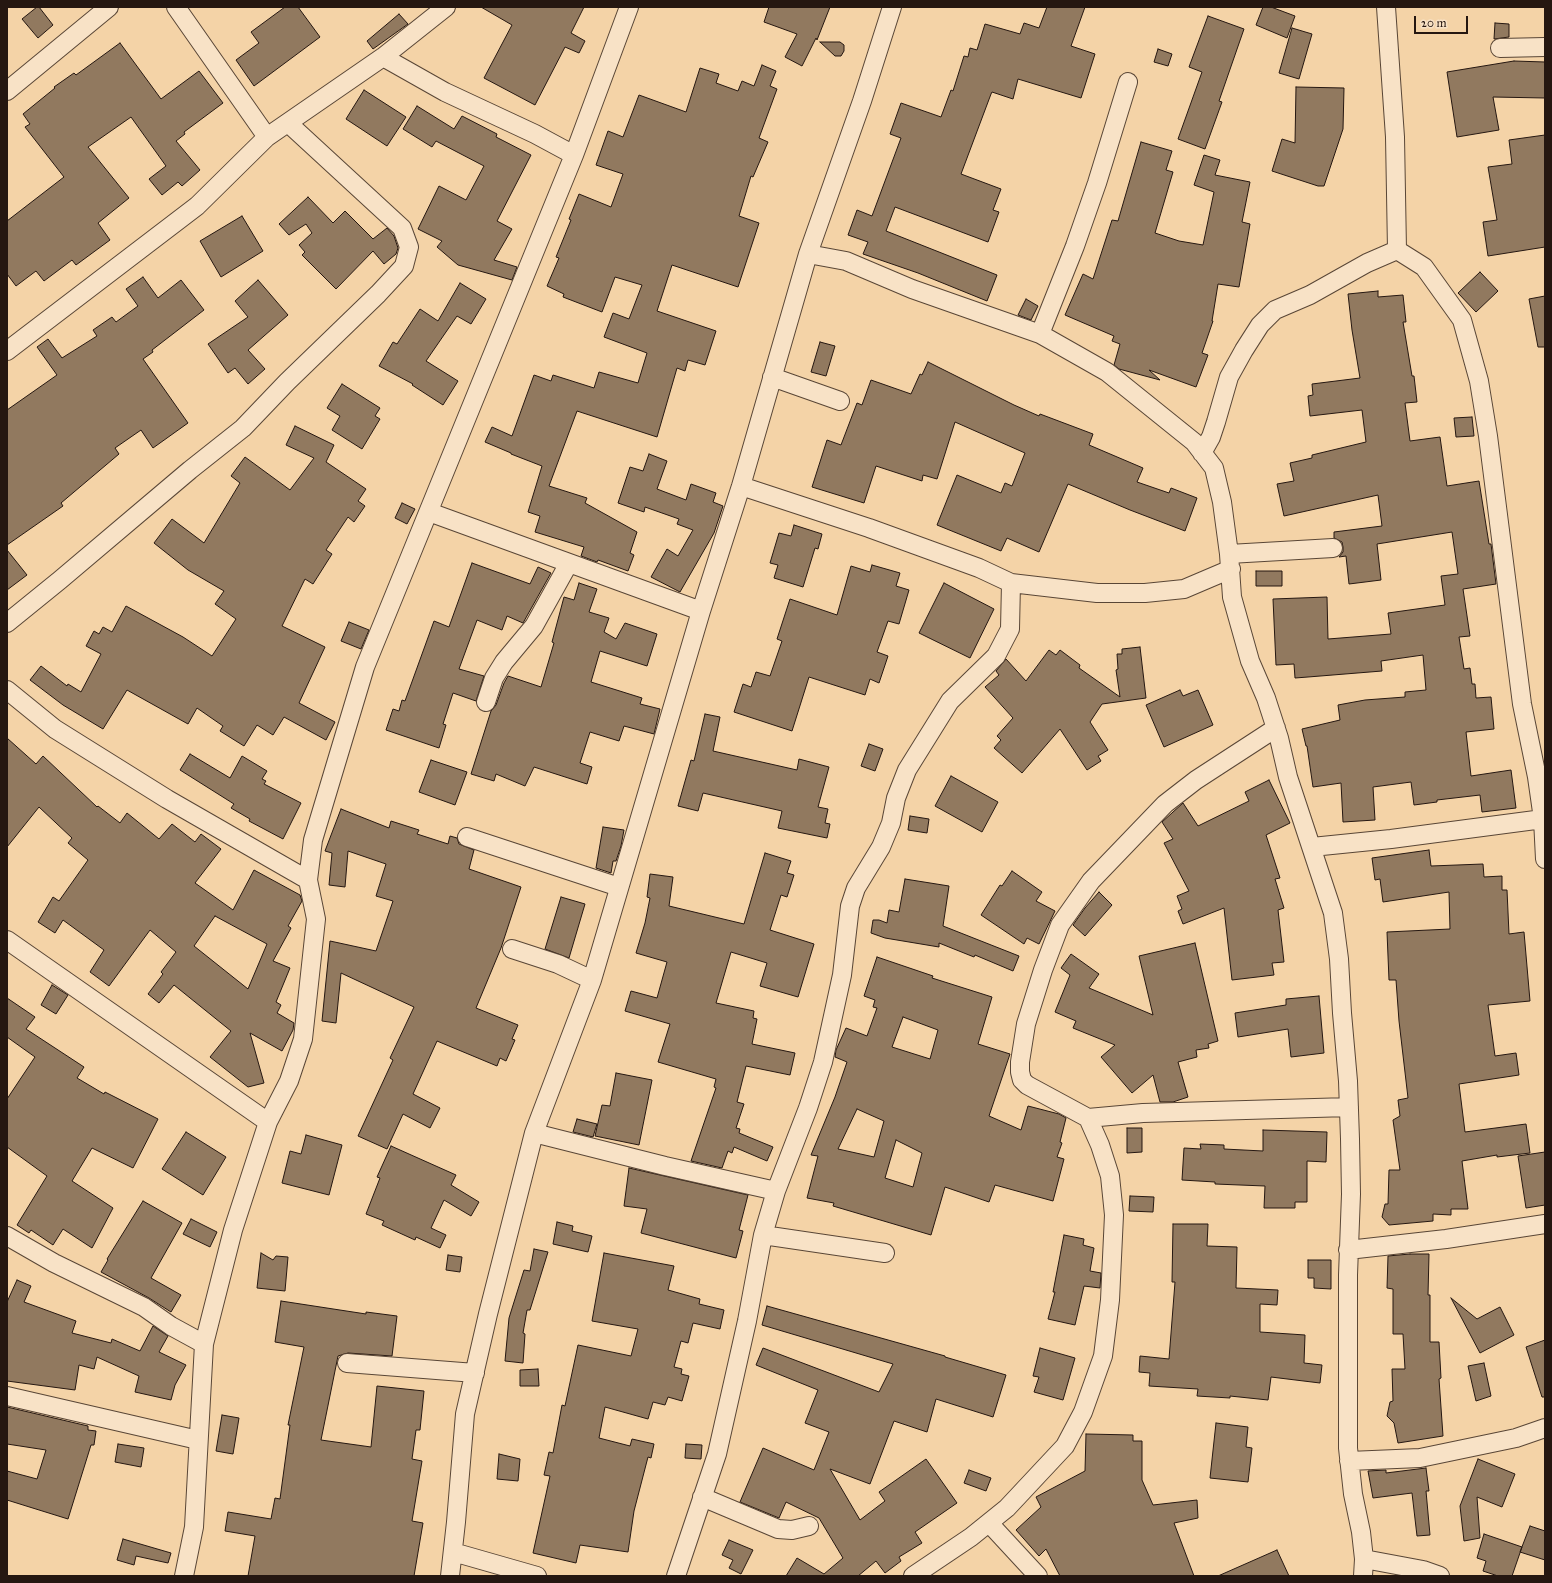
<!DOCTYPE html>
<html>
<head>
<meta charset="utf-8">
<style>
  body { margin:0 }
  #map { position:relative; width:1552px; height:1583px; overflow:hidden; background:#f4d3a7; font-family:"IM FELL Great Primer",serif }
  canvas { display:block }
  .frame { position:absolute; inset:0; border:8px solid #251711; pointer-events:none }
  .scale { position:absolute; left:1414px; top:16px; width:54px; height:18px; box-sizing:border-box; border:2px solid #251711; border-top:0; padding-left:5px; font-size:12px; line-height:14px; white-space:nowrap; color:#251711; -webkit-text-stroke:3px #f8e2c6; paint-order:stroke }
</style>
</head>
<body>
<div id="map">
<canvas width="1552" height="1583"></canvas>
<div class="frame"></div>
<div class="scale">20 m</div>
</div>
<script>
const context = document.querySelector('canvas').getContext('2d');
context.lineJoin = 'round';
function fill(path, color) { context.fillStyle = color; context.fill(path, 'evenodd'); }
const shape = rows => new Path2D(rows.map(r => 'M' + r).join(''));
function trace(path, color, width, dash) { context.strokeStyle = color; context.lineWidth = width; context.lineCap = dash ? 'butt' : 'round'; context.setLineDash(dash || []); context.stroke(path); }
const building = shape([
  [37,7,39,7,53,25,38,38,22,19,37,7],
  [285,7,298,7,320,37,254,86,236,60,259,43,251,32,285,7],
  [481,7,584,7,571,33,585,41,579,53,565,47,535,105,484,78,512,25,481,7],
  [769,7,830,7,817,40,816,38,802,66,785,57,797,34,764,22,769,7],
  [1047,7,1085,7,1071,46,1095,54,1081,98,1018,79,1013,99,992,92,991,94,961,174,1001,189,993,210,999,212,988,242,895,207,886,231,997,275,987,301,918,273,863,254,868,242,848,235,857,210,872,216,901,138,890,134,901,103,941,117,951,90,953,91,964,56,968,57,970,48,977,50,985,24,1020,34,1024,23,1039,28,1047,7],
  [1263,7,1271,7,1295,16,1287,38,1256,25,1263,7],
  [399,14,408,24,373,49,367,41,399,14],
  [1208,16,1244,29,1219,101,1222,102,1205,149,1178,139,1202,72,1189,67,1208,16],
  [1495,23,1509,24,1509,37,1494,39,1495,23],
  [1292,28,1312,34,1299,79,1279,73,1292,28],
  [820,42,840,42,844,45,844,51,841,56,835,56,820,42],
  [120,43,161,99,199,71,223,103,184,132,185,134,176,141,200,170,182,186,178,182,162,195,149,179,166,166,131,117,88,147,129,198,98,223,110,240,76,265,72,260,44,281,36,271,16,286,7,274,7,221,64,177,25,127,30,124,23,114,55,88,54,87,74,73,76,75,120,43],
  [1158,49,1172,54,1168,66,1154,62,1158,49],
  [1514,61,1545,62,1545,98,1493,97,1499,130,1457,137,1447,72,1514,61],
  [762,65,776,71,770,86,777,89,759,138,768,142,753,177,751,176,739,216,759,223,738,287,672,265,657,311,716,331,705,365,688,360,685,371,677,368,657,437,577,411,549,486,587,498,585,503,637,532,630,553,634,555,628,571,598,560,597,562,581,556,584,547,535,532,540,516,528,512,542,466,511,454,511,453,485,442,492,427,512,436,534,375,551,381,553,375,594,388,599,372,638,383,647,353,604,337,613,313,629,319,642,285,615,277,602,312,563,297,564,294,547,286,559,258,556,257,571,220,569,219,579,194,611,207,623,174,596,165,608,131,623,137,639,95,686,112,700,68,719,74,716,83,738,91,742,81,754,86,762,65],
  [1296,87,1344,88,1343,129,1324,186,1318,186,1272,171,1282,139,1295,143,1296,87],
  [364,90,406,117,387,146,346,119,364,90],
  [417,106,454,129,462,116,497,134,496,137,531,155,497,221,512,229,494,260,517,267,512,280,458,265,437,247,442,241,418,229,439,186,466,200,484,166,436,141,432,147,403,129,417,106],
  [1545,135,1545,247,1488,256,1483,222,1497,220,1488,167,1512,164,1509,140,1545,135],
  [1141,142,1172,151,1166,170,1173,172,1155,233,1179,241,1203,245,1214,192,1194,185,1204,155,1220,160,1215,175,1250,182,1242,222,1250,224,1239,287,1218,284,1212,321,1213,321,1202,353,1208,355,1196,387,1149,370,1160,380,1119,369,1114,365,1120,344,1112,341,1114,336,1065,315,1083,274,1093,279,1112,220,1118,221,1141,142],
  [308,197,333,223,345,211,373,239,387,228,394,236,398,248,396,254,384,264,373,251,336,289,302,255,305,252,299,245,312,233,306,224,289,235,279,224,308,197],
  [242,216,263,251,221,277,200,241,242,216],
  [1480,272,1498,291,1476,312,1458,293,1480,272],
  [143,277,158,298,181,280,204,310,152,350,153,352,143,359,188,423,153,448,141,430,115,448,119,454,61,503,63,506,7,545,7,410,57,375,37,347,48,339,62,358,97,336,93,330,112,317,116,322,138,306,126,289,143,277],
  [258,280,288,315,248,350,265,369,248,384,235,368,228,373,208,344,248,317,235,301,258,280],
  [460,283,486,299,471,324,457,316,426,361,458,381,443,405,412,385,413,384,379,366,393,342,397,344,420,309,438,321,460,283],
  [1378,291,1378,297,1403,295,1406,322,1403,322,1412,376,1414,376,1417,402,1405,403,1410,441,1440,437,1447,486,1479,481,1489,544,1491,544,1496,584,1463,589,1470,636,1459,637,1464,669,1470,668,1472,684,1475,684,1476,698,1491,697,1494,729,1466,732,1471,776,1511,770,1516,808,1482,812,1480,795,1437,800,1437,802,1414,805,1411,782,1373,787,1375,820,1343,822,1341,783,1313,787,1307,746,1306,746,1302,729,1340,720,1338,705,1365,700,1405,697,1405,692,1426,690,1423,655,1381,661,1382,671,1308,677,1295,678,1294,664,1276,665,1273,599,1327,597,1328,639,1391,634,1388,613,1445,605,1441,576,1458,574,1452,532,1377,544,1381,580,1349,584,1346,556,1339,557,1343,552,1343,547,1342,542,1334,538,1334,532,1382,526,1378,495,1284,516,1277,484,1294,481,1290,463,1312,458,1312,455,1366,442,1362,410,1310,416,1308,396,1313,395,1312,384,1360,378,1352,330,1348,294,1378,291],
  [1545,296,1545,347,1538,347,1529,299,1545,296],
  [1026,299,1038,306,1031,320,1018,315,1026,299],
  [820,342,835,346,826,376,811,372,820,342],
  [928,362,1014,405,1039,416,1040,414,1093,434,1089,445,1143,468,1137,482,1169,493,1171,488,1197,498,1185,531,1130,510,1068,484,1039,552,1007,538,1001,551,937,525,957,475,1001,493,1005,483,1012,486,1025,453,955,422,937,479,923,475,922,481,876,466,864,503,812,487,827,440,841,445,857,403,862,405,871,380,911,394,920,374,922,375,928,362],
  [342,384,380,408,375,416,380,419,362,449,332,430,340,416,327,408,342,384],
  [1472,417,1474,436,1456,437,1454,418,1472,417],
  [295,426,334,445,326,462,366,489,358,501,365,506,354,522,348,517,326,550,332,554,313,584,305,579,282,626,325,647,299,703,335,722,326,740,284,717,273,735,257,725,244,746,220,731,223,726,197,708,188,724,127,690,103,729,63,705,30,680,41,666,67,686,68,684,81,692,101,654,86,646,94,631,99,634,103,627,112,632,126,606,183,637,212,656,236,619,215,604,224,591,188,570,154,543,172,519,204,543,240,483,231,476,245,457,290,490,314,458,286,445,295,426],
  [649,454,667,461,657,489,686,500,691,484,716,493,713,502,723,506,714,533,680,592,651,577,667,549,678,556,693,530,677,524,679,519,645,507,644,512,618,503,630,467,643,471,649,454],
  [402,503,415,509,407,524,395,518,402,503],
  [794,525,822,534,818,549,815,548,803,587,774,578,778,565,770,563,779,533,791,536,794,525],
  [7,550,27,575,7,590,7,550],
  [472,563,530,584,538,567,551,573,523,623,507,616,502,630,477,620,459,669,484,676,476,701,453,693,443,724,446,725,439,748,386,730,393,709,399,711,402,700,405,701,434,621,449,627,472,563],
  [872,565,900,573,896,586,909,590,899,624,888,621,877,652,888,656,879,683,870,679,865,695,809,677,792,731,734,712,743,684,751,687,756,672,770,676,782,641,777,639,790,599,837,615,851,566,870,572,872,565],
  [1256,571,1282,571,1282,586,1256,586,1256,571],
  [579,583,597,589,589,612,609,618,604,632,616,639,625,623,657,634,647,666,600,651,591,682,642,698,640,704,660,709,654,734,624,726,619,741,590,732,580,763,592,767,587,784,534,767,525,786,496,774,494,781,471,774,491,711,496,705,504,683,508,676,541,687,554,643,552,642,564,597,574,600,579,583],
  [944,583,994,609,970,658,919,633,944,583],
  [349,622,369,630,361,649,341,641,349,622],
  [1140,647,1146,698,1102,704,1090,722,1108,750,1098,756,1101,761,1087,770,1060,729,1022,773,994,748,1001,740,997,736,1013,718,985,687,999,675,996,671,1006,659,1026,681,1049,650,1056,655,1060,650,1080,665,1079,668,1120,697,1116,670,1118,669,1117,654,1122,654,1122,649,1140,647],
  [1180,690,1183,696,1198,690,1213,725,1164,747,1146,705,1180,690],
  [705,714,720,717,713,751,797,770,799,759,829,767,818,807,828,809,825,823,830,824,827,838,778,828,782,811,703,793,698,811,678,806,691,760,694,761,705,714],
  [7,738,36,764,43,756,97,807,98,806,120,823,127,813,159,839,172,824,195,842,201,834,221,849,195,883,233,910,254,870,300,895,302,901,288,926,291,928,273,961,290,968,276,1002,281,1005,277,1013,294,1023,293,1030,282,1051,250,1033,264,1083,248,1087,210,1057,231,1031,174,985,159,1003,148,994,163,974,161,972,176,952,150,930,109,986,90,972,104,950,63,920,55,933,38,922,53,897,59,901,88,860,68,843,72,838,39,807,7,847,7,738],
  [215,916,267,944,248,989,194,946,215,916],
  [869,744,883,749,875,771,861,766,869,744],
  [190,754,230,778,242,756,267,771,262,779,266,781,264,784,301,803,283,839,249,821,250,819,231,808,234,804,180,770,190,754],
  [431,760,467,772,455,805,419,792,431,760],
  [951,776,998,802,982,832,935,806,951,776],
  [1269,780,1290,823,1266,835,1280,878,1275,879,1284,908,1278,910,1284,962,1272,963,1274,975,1232,980,1224,908,1183,924,1178,911,1182,909,1177,896,1189,891,1164,843,1173,839,1162,822,1183,803,1198,826,1249,801,1245,792,1269,780],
  [341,809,389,828,391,821,419,830,417,834,448,844,450,836,457,838,459,844,474,850,469,869,521,887,501,948,476,1008,518,1025,512,1039,515,1040,506,1061,500,1058,497,1066,437,1041,413,1094,440,1108,430,1128,403,1114,387,1149,358,1136,393,1060,390,1058,414,1007,341,973,336,1023,322,1021,330,941,376,951,393,901,376,896,386,864,348,851,345,887,329,885,332,853,325,851,341,809],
  [910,816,929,819,927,833,908,830,910,816],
  [603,827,624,830,621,846,616,861,613,861,611,873,596,868,603,827],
  [1429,850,1431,866,1483,864,1484,877,1502,876,1502,890,1507,890,1509,934,1524,932,1530,1001,1488,1005,1495,1056,1516,1053,1519,1075,1459,1084,1465,1132,1526,1124,1530,1153,1497,1157,1497,1155,1462,1161,1468,1209,1451,1209,1451,1215,1433,1214,1433,1221,1389,1225,1382,1217,1385,1204,1388,1204,1389,1170,1400,1170,1393,1120,1400,1116,1398,1100,1408,1098,1399,1021,1396,980,1389,980,1387,932,1450,929,1449,892,1383,902,1380,879,1375,880,1372,858,1429,850],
  [765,853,791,861,787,873,794,875,787,897,781,895,770,930,814,944,798,997,760,986,767,963,731,952,716,1003,754,1011,753,1018,757,1019,752,1044,795,1053,790,1075,746,1066,737,1102,744,1104,736,1128,740,1129,739,1133,773,1147,767,1161,734,1147,732,1153,728,1151,722,1168,691,1161,716,1088,714,1087,716,1079,658,1062,670,1024,625,1011,631,991,657,998,667,962,636,953,645,923,650,898,647,897,650,874,673,877,669,906,744,924,765,853],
  [1012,871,1042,892,1036,901,1055,911,1039,944,1027,938,1024,944,981,915,1000,885,1002,886,1012,871],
  [905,879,949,886,943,926,1019,956,1013,971,975,955,974,957,939,943,939,947,885,938,871,933,873,920,879,920,887,923,889,910,899,912,905,879],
  [1099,892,1112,905,1085,936,1073,925,1085,908,1099,892],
  [561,897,585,904,569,958,545,949,561,897],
  [1195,943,1218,1041,1208,1044,1209,1048,1196,1050,1197,1057,1178,1062,1188,1097,1173,1102,1160,1102,1153,1075,1132,1093,1101,1057,1115,1045,1073,1028,1076,1021,1055,1012,1070,975,1061,968,1071,954,1099,974,1089,988,1153,1015,1139,956,1195,943],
  [877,957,933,976,932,978,992,997,978,1044,1010,1054,989,1116,1021,1130,1028,1106,1059,1114,1066,1118,1060,1142,1062,1143,1057,1157,1064,1159,1053,1201,995,1185,989,1202,945,1187,931,1235,833,1206,834,1203,807,1198,818,1156,811,1155,835,1097,847,1062,835,1057,836,1050,846,1028,867,1036,877,1008,873,1007,875,1000,864,996,877,957],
  [903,1017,938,1030,930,1059,892,1047,903,1017],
  [857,1109,884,1121,874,1157,838,1149,857,1109],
  [896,1140,922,1153,913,1187,885,1178,896,1140],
  [52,985,68,995,56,1014,41,1005,52,985],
  [1319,996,1324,1053,1291,1057,1288,1029,1238,1037,1235,1013,1286,1005,1286,999,1319,996],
  [7,998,35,1017,26,1029,84,1067,77,1078,104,1094,105,1092,158,1119,133,1168,92,1148,72,1181,113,1208,92,1248,63,1229,53,1245,31,1230,29,1233,17,1225,47,1176,7,1147,7,1099,35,1057,7,1037,7,998],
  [616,1073,652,1080,639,1145,595,1136,602,1105,610,1106,616,1073],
  [577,1119,597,1124,593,1137,573,1132,577,1119],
  [1127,1128,1142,1128,1142,1152,1127,1153,1127,1128],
  [1263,1130,1327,1132,1326,1162,1307,1161,1307,1202,1295,1202,1295,1208,1264,1208,1265,1186,1215,1184,1215,1182,1182,1180,1184,1148,1201,1149,1200,1144,1224,1145,1224,1149,1263,1151,1263,1130],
  [186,1132,226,1157,203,1195,162,1169,186,1132],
  [306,1135,342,1145,329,1195,282,1183,290,1151,301,1154,306,1135],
  [391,1146,456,1175,451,1185,479,1202,471,1216,444,1200,431,1228,446,1235,440,1248,416,1237,415,1240,382,1225,384,1221,366,1214,380,1178,377,1177,391,1146],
  [1545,1152,1545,1205,1526,1208,1518,1156,1545,1152],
  [629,1168,748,1195,739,1230,743,1231,736,1258,641,1233,647,1209,624,1206,629,1168],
  [1130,1196,1154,1197,1153,1212,1129,1211,1130,1196],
  [143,1201,182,1223,151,1278,181,1295,171,1312,149,1298,101,1272,108,1260,107,1259,143,1201],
  [191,1219,217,1232,210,1247,183,1234,191,1219],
  [557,1222,573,1226,572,1231,592,1236,588,1252,553,1244,557,1222],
  [1173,1224,1208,1224,1207,1246,1237,1247,1236,1288,1278,1290,1277,1305,1260,1304,1260,1332,1305,1335,1304,1363,1322,1365,1320,1383,1271,1377,1268,1400,1230,1396,1230,1398,1197,1396,1198,1389,1149,1386,1150,1373,1139,1372,1140,1356,1169,1359,1175,1282,1172,1282,1173,1224],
  [1064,1235,1084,1239,1083,1245,1094,1248,1090,1271,1101,1273,1100,1288,1084,1286,1075,1325,1048,1319,1055,1292,1053,1292,1064,1235],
  [534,1249,548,1252,530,1310,527,1310,523,1333,525,1334,523,1363,505,1361,509,1318,524,1270,530,1271,534,1249],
  [261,1253,273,1260,276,1256,288,1257,285,1291,257,1288,261,1253],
  [604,1253,674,1266,668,1290,700,1299,699,1304,724,1310,720,1329,693,1323,688,1343,681,1341,674,1367,682,1369,681,1374,689,1376,682,1401,668,1397,665,1405,653,1402,648,1419,605,1407,599,1438,630,1446,632,1439,654,1444,651,1458,648,1457,634,1511,628,1552,580,1545,576,1563,533,1553,550,1476,544,1475,549,1452,553,1453,562,1405,565,1406,578,1345,631,1356,638,1329,592,1321,604,1253],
  [1410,1254,1429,1254,1428,1295,1430,1295,1430,1342,1439,1342,1441,1378,1439,1379,1443,1436,1398,1443,1394,1423,1387,1416,1390,1402,1393,1401,1392,1369,1405,1369,1403,1334,1393,1334,1393,1289,1387,1288,1388,1256,1410,1254],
  [448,1255,462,1257,460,1272,446,1270,448,1255],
  [1308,1260,1331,1260,1331,1289,1314,1288,1314,1278,1308,1278,1308,1260],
  [17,1280,31,1286,24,1302,76,1321,72,1333,111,1343,112,1339,140,1351,153,1326,168,1336,159,1352,186,1365,175,1385,171,1400,135,1392,139,1376,97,1357,94,1369,79,1365,75,1390,7,1381,7,1302,17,1280],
  [1451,1298,1477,1319,1500,1307,1514,1335,1480,1353,1451,1298],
  [281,1301,366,1314,366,1312,397,1316,392,1356,348,1353,338,1356,321,1440,371,1447,377,1386,424,1391,420,1430,416,1430,412,1459,422,1461,412,1521,423,1523,414,1576,248,1576,255,1536,225,1531,228,1512,271,1519,275,1498,280,1499,290,1425,288,1425,304,1347,275,1342,281,1301],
  [767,1306,945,1356,945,1357,1006,1375,993,1417,936,1399,927,1432,894,1421,870,1484,830,1469,860,1520,885,1501,879,1492,926,1459,957,1503,915,1532,922,1543,899,1557,901,1561,885,1573,876,1561,858,1576,786,1576,797,1558,824,1574,843,1558,819,1518,786,1502,779,1518,740,1502,763,1448,814,1470,829,1432,805,1423,818,1390,756,1365,763,1348,879,1392,893,1364,762,1325,767,1306],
  [1545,1340,1545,1397,1542,1397,1526,1347,1545,1340],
  [1040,1348,1075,1358,1063,1400,1034,1392,1039,1377,1033,1376,1040,1348],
  [1484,1363,1491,1396,1476,1401,1468,1366,1484,1363],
  [538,1369,539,1386,520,1386,520,1370,538,1369],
  [7,1407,88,1426,88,1430,96,1431,94,1445,91,1445,68,1519,7,1500,7,1471,37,1479,46,1450,7,1444,7,1407],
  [222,1415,239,1418,233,1454,216,1451,222,1415],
  [1216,1423,1248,1427,1246,1447,1252,1448,1248,1482,1210,1478,1216,1423],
  [1086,1434,1133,1435,1133,1441,1142,1441,1142,1480,1153,1505,1197,1500,1198,1518,1174,1523,1194,1576,1060,1576,1046,1549,1039,1556,1016,1530,1041,1507,1036,1497,1085,1471,1086,1434],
  [118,1444,144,1448,141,1467,115,1462,118,1444],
  [686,1444,702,1445,701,1459,685,1458,686,1444],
  [499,1454,520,1459,518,1481,497,1479,499,1454],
  [1478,1459,1515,1474,1502,1507,1477,1497,1480,1538,1464,1541,1460,1506,1478,1459],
  [1426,1468,1429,1491,1426,1491,1430,1535,1417,1536,1412,1493,1373,1498,1368,1471,1386,1470,1386,1473,1426,1468],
  [969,1470,991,1478,986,1491,964,1483,969,1470],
  [1530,1526,1545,1531,1545,1560,1520,1552,1530,1526],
  [1484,1534,1522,1547,1512,1576,1498,1576,1483,1571,1486,1561,1477,1558,1484,1534],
  [123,1539,171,1553,168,1563,136,1556,134,1565,117,1560,123,1539],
  [729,1540,753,1550,741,1574,729,1568,733,1560,722,1555,729,1540],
  [1277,1550,1289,1576,1218,1576,1277,1550]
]);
fill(building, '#91795f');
trace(building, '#251711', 1);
const minor = shape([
  [176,7,267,137],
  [1386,7,1395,137,1397,250],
  [1500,48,1545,47],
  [383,57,445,92,535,134,574,155],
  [7,91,109,7],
  [1397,250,1424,267,1462,320,1479,381,1488,436,1522,704,1537,777,1543,819,1545,859],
  [808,254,846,261,912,289,1040,334,1107,372,1194,442,1214,468,1222,502,1229,554,1232,597,1250,661,1266,698,1279,738,1288,777,1333,913,1339,959,1342,1013,1348,1081,1350,1139,1351,1194,1348,1275,1348,1448,1353,1494,1361,1532,1364,1559,1363,1576],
  [1040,334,1075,246,1097,183,1128,82],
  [7,351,197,206,267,137,383,57,446,7],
  [772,377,840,401],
  [1202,453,1211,437,1216,422,1229,377,1244,350,1260,325,1275,310,1310,295,1367,263,1397,250],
  [741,486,869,528,979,568,1011,583,1097,593,1145,593,1184,589,1231,569],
  [429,512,701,611],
  [1229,554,1333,548],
  [7,623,60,580,190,470,243,428,287,382,378,294,404,266,409,247,402,228,288,123],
  [7,690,55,729,167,799,308,880],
  [486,702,494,678,504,662,534,626,569,563],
  [1276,728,1196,780,1165,804,1091,881,1060,925,1043,970,1026,1024,1020,1062,1020,1072,1022,1080,1027,1085,1088,1118,1143,1113,1349,1107],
  [467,837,619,887],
  [1312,847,1391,839,1543,819],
  [7,940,268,1122],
  [512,949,558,964,592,980],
  [534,1133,665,1166,776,1191],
  [763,1235,885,1253],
  [7,1236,54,1263,144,1307,171,1326,204,1344],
  [1348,1250,1446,1239,1545,1224],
  [347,1363,475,1373],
  [7,1396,198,1440],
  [1349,1461,1420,1458,1516,1438,1545,1428],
  [702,1497,778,1529,792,1530,809,1526],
  [989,1523,1038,1576],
  [453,1552,537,1576],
  [1364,1559,1423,1570,1440,1576],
  [184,1576,194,1527,204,1344,233,1230,268,1122,289,1081,303,1039,316,919,308,880,313,840,365,667,574,155,629,7],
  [450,1576,456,1522,465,1414,488,1314,534,1133,592,980,701,611,741,486,808,254,862,101,892,7],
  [676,1576,717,1454,747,1321,763,1235,776,1191,808,1108,823,1062,842,975,850,906,856,888,881,847,891,823,896,798,907,770,950,701,996,656,1010,629,1011,583],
  [913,1576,971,1537,1007,1508,1065,1446,1083,1412,1103,1356,1110,1300,1114,1215,1110,1176,1100,1145,1088,1118]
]);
trace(minor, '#594636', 20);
trace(minor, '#f8e2c6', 18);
</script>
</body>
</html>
